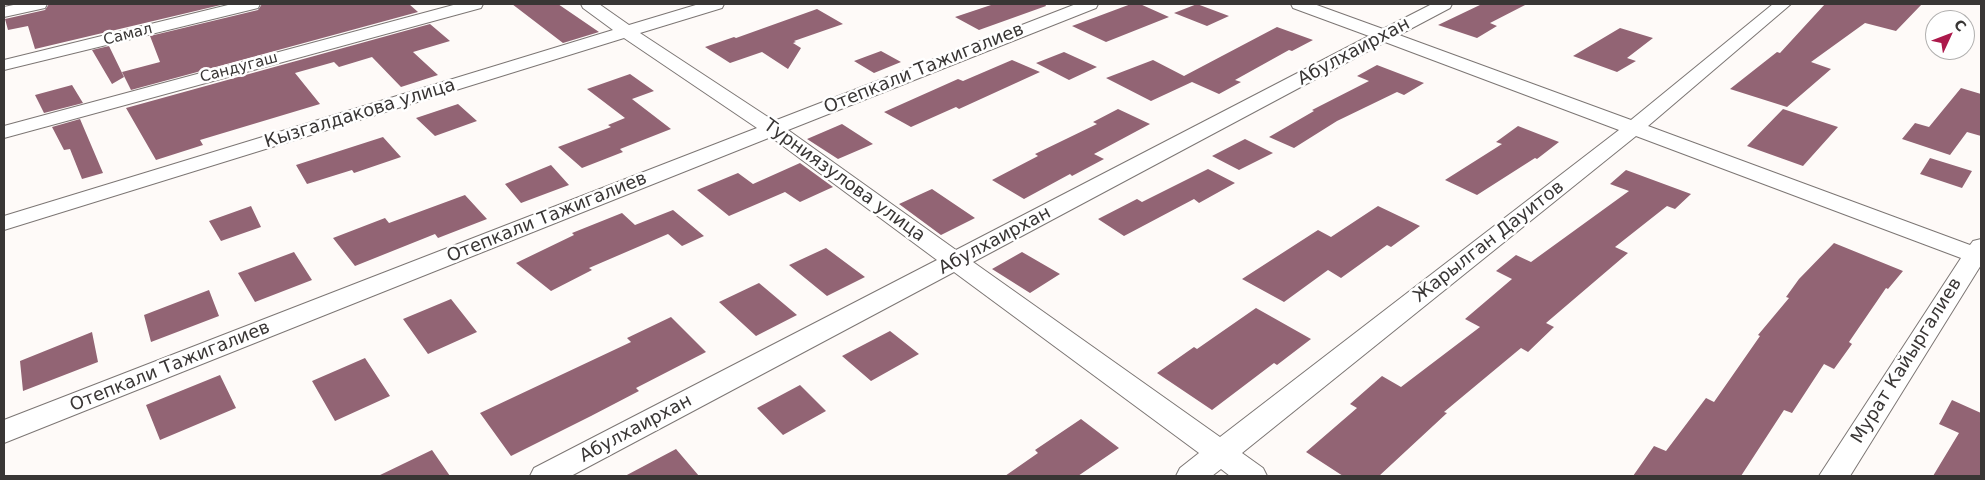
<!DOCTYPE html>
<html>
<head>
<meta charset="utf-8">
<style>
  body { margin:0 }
  #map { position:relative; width:1985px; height:480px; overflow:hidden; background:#fefaf8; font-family:"DejaVu Sans",sans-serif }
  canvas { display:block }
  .frame { position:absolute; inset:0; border:5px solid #393635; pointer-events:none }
  .north { position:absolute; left:1925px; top:10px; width:50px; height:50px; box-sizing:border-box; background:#fff; border:1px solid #b0afae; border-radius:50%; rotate:47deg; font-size:14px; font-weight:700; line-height:20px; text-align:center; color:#393635 }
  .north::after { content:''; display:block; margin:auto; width:18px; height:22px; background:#ac194b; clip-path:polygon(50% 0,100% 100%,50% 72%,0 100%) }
</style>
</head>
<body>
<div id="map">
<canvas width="1985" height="480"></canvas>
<div class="frame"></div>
<div class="north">С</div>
</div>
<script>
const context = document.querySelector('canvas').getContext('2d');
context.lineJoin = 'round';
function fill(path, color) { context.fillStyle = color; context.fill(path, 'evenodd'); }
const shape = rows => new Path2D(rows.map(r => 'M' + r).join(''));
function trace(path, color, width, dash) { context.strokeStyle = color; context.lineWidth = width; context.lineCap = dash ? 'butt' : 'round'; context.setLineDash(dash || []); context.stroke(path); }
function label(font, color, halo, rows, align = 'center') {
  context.font = font + ' "DejaVu Sans",sans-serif'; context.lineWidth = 5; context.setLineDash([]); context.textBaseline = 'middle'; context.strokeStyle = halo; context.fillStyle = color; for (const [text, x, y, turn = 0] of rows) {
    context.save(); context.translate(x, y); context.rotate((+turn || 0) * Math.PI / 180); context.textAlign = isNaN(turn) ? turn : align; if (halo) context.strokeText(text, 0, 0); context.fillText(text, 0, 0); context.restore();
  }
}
fill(shape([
  [49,4,225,4,35,49,28,26,8,30,5,19,45,10],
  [262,4,409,4,418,12,131,90,122,72,160,62,150,36,258,10],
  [512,4,558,4,599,32,563,43],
  [994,4,1045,4,1046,6,979,30,955,17],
  [1131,4,1140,4,1169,17,1106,42,1072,26],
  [1197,4,1229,16,1207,26,1174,13],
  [1482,4,1527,4,1490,23,1497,26,1477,38,1438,25],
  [1825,4,1922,4,1896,31,1865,23,1811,62,1831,69,1787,107,1730,89,1777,52,1780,53],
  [817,9,843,24,794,41,796,42,793,43,801,48,788,69,762,52,730,63,705,47,734,37,736,38],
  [430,24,450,41,413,52,438,75,401,87,372,57,339,67,334,62,295,73,320,104,200,140,203,145,156,160,126,108],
  [1277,27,1313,40,1292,51,1289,50,1235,80,1241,82,1219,94,1192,82,1151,101,1106,78,1153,60,1184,76],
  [1620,28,1653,38,1627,58,1636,61,1617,72,1573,56],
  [109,46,124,77,112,84,92,50],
  [881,51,901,62,874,73,854,61],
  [1064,52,1097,67,1069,80,1036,63],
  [1012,60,1040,72,959,109,956,107,911,127,884,112,958,79,963,81],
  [1377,65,1424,83,1404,95,1397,92,1337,121,1294,148,1269,137,1314,111,1312,110,1369,81,1357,76],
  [630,74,654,91,632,99,671,129,620,149,623,152,582,168,558,147,611,127,608,125,625,118,587,89],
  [72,85,83,103,44,113,35,95],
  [1961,88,1981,94,1981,136,1967,132,1950,155,1902,139,1915,123,1929,127],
  [458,104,477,121,435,136,416,118],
  [1118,109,1150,124,1094,154,1104,159,1072,176,1070,174,1024,199,992,180,1038,156,1035,154,1097,124,1093,122],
  [1783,109,1838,127,1803,166,1747,146],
  [80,119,103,173,82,179,70,149,64,150,52,127],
  [842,124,873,144,838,159,807,139],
  [1518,126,1559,142,1537,159,1535,158,1477,195,1445,180,1502,144,1496,142],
  [383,137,401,157,354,173,352,170,307,184,296,165],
  [1245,139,1273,153,1239,170,1212,156],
  [1930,158,1972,171,1962,188,1920,174],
  [800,163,833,187,800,202,785,192,729,216,697,190,738,173,753,184],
  [551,165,569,185,521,203,505,184],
  [1208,169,1235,183,1199,203,1194,199,1124,236,1098,219,1137,199,1142,202],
  [1626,170,1691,194,1675,209,1667,206,1615,247,1628,253,1546,323,1554,327,1528,352,1521,348,1444,412,1447,413,1379,476,1343,476,1306,452,1357,408,1350,404,1382,376,1401,387,1480,327,1465,319,1512,279,1496,271,1516,255,1531,262,1629,191,1610,184],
  [932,189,975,218,941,235,899,204],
  [465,195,487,219,438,238,435,234,355,266,333,238,385,218,389,223],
  [251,206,261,227,221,241,209,221],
  [1378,206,1420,226,1391,247,1387,245,1341,278,1328,270,1284,302,1242,279,1318,230,1331,237],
  [673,210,704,236,682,246,668,234,589,268,592,270,551,291,516,263,574,235,572,233,622,213,635,225],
  [1834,243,1903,271,1888,289,1886,288,1849,342,1852,344,1834,369,1824,364,1792,413,1784,410,1741,476,1633,476,1654,446,1666,451,1706,398,1714,402,1760,336,1758,335,1789,298,1786,297,1799,279],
  [826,248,865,277,827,296,789,265],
  [294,252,312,280,255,302,238,273],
  [1022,252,1060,274,1030,293,992,269],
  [759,283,797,315,756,336,719,302],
  [209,290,219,316,151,342,144,315],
  [451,299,477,332,428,354,403,319],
  [1256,308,1311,339,1277,365,1274,363,1212,410,1157,373,1194,347,1197,349],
  [671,317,706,352,636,388,639,391,591,416,511,456,480,413,631,342,627,338],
  [890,331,919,354,871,381,842,356],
  [92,332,98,362,23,391,20,361],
  [365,358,390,396,335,421,312,381],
  [220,375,236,408,160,440,146,405],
  [800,385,826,411,783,435,757,408],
  [1952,400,1981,413,1981,476,1933,476,1959,433,1939,424],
  [1081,419,1119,448,1078,476,1005,476,1038,453,1035,450],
  [676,449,699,476,625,476],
  [432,450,450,476,378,476]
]), '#926474');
const minor = shape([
  [18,4,47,4,45,8,4,17,4,7,18,4],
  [232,4,260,4,258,8,4,70,4,60,232,4],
  [457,4,483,4,481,8,4,138,4,126,457,4],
  [581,4,599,4,629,25,699,4,724,4,722,8,640,33,774,121,1076,4,1098,4,1096,8,788,130,956,250,1369,36,1293,8,1291,4,1314,4,1383,29,1432,4,1452,4,1450,8,1399,35,1631,120,1773,4,1791,4,1648,126,1970,245,1973,241,1981,239,1981,265,1850,476,1819,476,1961,258,1636,136,1242,453,1263,468,1267,476,1230,476,1221,469,1212,476,1176,476,1180,468,1199,453,954,272,571,476,530,476,534,468,937,260,771,137,4,443,4,420,757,128,624,38,4,230,4,216,613,30,583,8,581,4],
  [1385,42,1619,130,1220,437,973,262,1385,42]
]);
trace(minor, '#7c7674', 2);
fill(minor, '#fff');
label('15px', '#393635', '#fff', [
  ["Самал",128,35,-14],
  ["Сандугаш",239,68,-15]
]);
label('18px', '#393635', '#fff', [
  ["Абулхаирхан",1354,52,-28],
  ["Отепкали Тажигалиев",924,69,-22],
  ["Кызгалдакова улица",360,114,-17],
  ["Турниязулова улица",844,181,36],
  ["Отепкали Тажигалиев",547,218,-22],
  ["Абулхаирхан",995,241,-28],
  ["Жарылган Дауитов",1489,242,-38],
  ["Мурат Кайыргалиев",1907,361,-58],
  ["Отепкали Тажигалиев",170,367,-22],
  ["Абулхаирхан",636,429,-28]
]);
</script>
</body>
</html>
